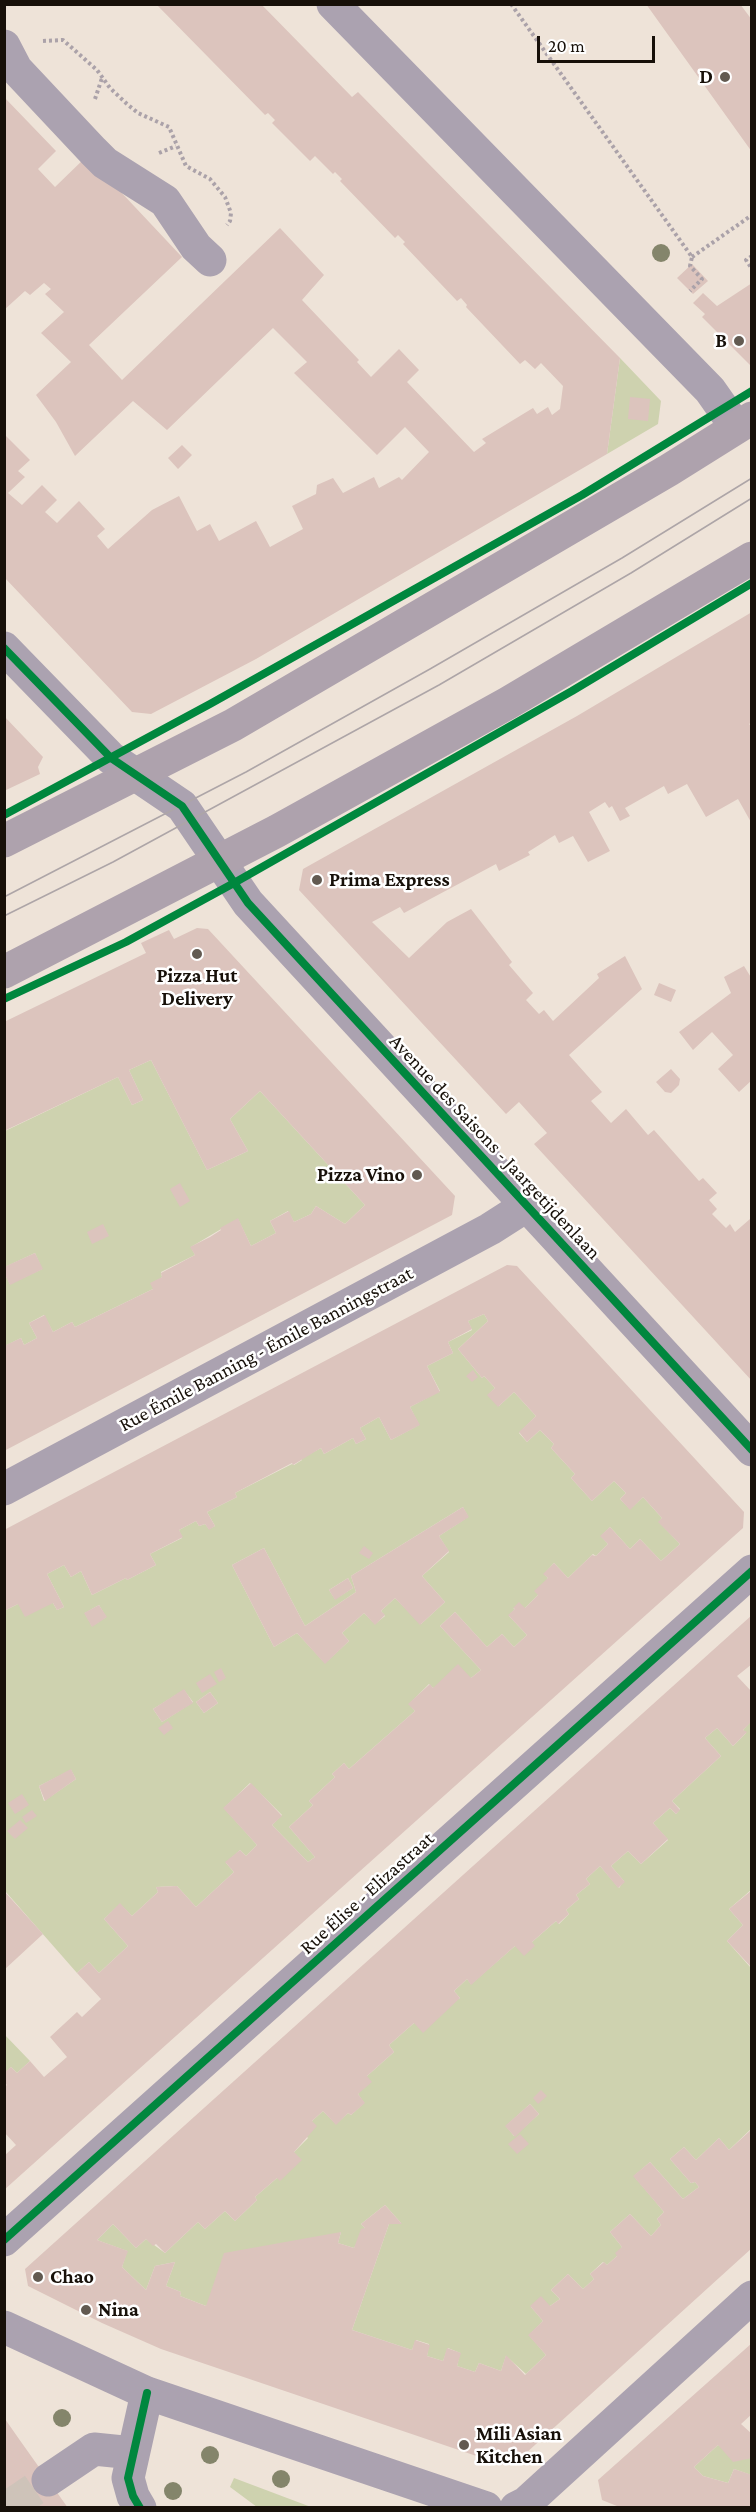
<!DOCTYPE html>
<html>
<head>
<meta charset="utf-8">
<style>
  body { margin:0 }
  #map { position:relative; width:756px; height:2512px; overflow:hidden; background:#eee3d8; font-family:"Crimson Pro",serif }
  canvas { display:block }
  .frame { position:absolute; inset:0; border:6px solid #171009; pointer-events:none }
  .scale { position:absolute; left:537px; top:36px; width:118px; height:27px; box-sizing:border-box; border:3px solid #171009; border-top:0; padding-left:8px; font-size:18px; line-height:21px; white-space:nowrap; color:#171009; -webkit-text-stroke:4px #fff; paint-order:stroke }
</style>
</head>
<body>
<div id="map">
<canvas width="756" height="2512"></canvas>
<div class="frame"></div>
<div class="scale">20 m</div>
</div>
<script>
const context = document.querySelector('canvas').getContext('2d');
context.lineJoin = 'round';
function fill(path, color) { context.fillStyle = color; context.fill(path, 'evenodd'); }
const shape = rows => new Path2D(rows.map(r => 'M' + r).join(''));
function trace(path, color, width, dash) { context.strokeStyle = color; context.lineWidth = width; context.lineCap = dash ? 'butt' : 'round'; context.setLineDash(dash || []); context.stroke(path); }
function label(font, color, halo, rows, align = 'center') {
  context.font = font + ' "Crimson Pro",serif'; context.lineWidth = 5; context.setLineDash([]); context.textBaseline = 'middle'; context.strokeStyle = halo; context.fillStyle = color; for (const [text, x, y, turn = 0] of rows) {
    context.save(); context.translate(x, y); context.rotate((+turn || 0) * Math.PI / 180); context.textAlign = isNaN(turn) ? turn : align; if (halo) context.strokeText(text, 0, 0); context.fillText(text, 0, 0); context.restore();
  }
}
fill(shape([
  [620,358,661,401,658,424,607,454],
  [151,1060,207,1170,248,1151,230,1119,260,1091,365,1205,345,1224,316,1206,311,1214,294,1222,288,1211,270,1221,276,1233,251,1246,238,1219,191,1247,195,1255,161,1272,162,1277,153,1289,75,1327,72,1322,53,1332,44,1315,29,1323,37,1338,24,1345,21,1338,5,1346,4,1273,10,1284,42,1269,35,1253,5,1267,5,1131,118,1077,132,1105,143,1100,129,1070],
  [484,1314,488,1321,458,1349,482,1378,484,1376,495,1388,488,1395,499,1406,514,1392,536,1416,519,1433,527,1442,540,1430,554,1444,551,1448,575,1474,571,1478,592,1501,614,1481,626,1493,620,1499,630,1509,643,1497,662,1518,659,1522,680,1544,661,1561,640,1539,630,1549,610,1527,601,1536,608,1544,596,1556,593,1554,568,1578,554,1563,544,1574,548,1578,538,1595,525,1608,513,1608,515,1609,509,1616,527,1635,514,1647,502,1634,487,1647,455,1612,440,1626,481,1670,471,1678,433,1688,429,1684,409,1704,415,1711,349,1769,344,1763,332,1774,335,1777,309,1801,313,1805,289,1827,315,1857,308,1862,272,1825,282,1815,250,1783,224,1808,257,1845,246,1856,240,1850,226,1863,234,1872,196,1907,177,1886,156,1887,158,1892,132,1916,120,1904,104,1919,128,1946,99,1973,89,1962,77,1973,5,1891,4,1611,18,1604,53,1603,57,1610,64,1607,47,1574,64,1565,71,1577,81,1571,92,1595,126,1578,127,1580,156,1565,150,1554,182,1538,179,1530,196,1521,199,1526,205,1524,209,1529,215,1526,207,1512,237,1497,235,1493,292,1464,294,1465,302,1460,302,1458,321,1448,324,1454,353,1438,356,1444,366,1439,360,1428,379,1417,391,1440,419,1425,410,1407,440,1391,427,1366,453,1353,448,1342,472,1330,468,1321],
  [463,1507,468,1517,439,1536,449,1552,422,1576,445,1602,421,1624,395,1598,381,1611,385,1616,375,1624,364,1613,342,1633,349,1641,325,1663,297,1633,274,1647,232,1565,264,1548,305,1626,356,1592,351,1576],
  [348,1578,353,1588,335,1599,329,1590],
  [99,1605,106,1617,92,1626,85,1613],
  [184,1690,193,1702,162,1722,153,1709],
  [210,1692,218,1703,204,1713,196,1702],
  [71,1770,76,1779,44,1801,39,1786],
  [751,1721,751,1890,729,1909,743,1925,727,1941,751,1968,751,2129,729,2150,719,2138,696,2160,684,2147,670,2159,691,2183,695,2182,699,2187,683,2199,650,2162,634,2176,664,2212,657,2219,661,2225,651,2236,630,2214,610,2232,622,2247,617,2256,607,2265,603,2262,590,2274,594,2279,583,2289,568,2274,551,2290,560,2299,550,2306,531,2307,543,2321,529,2335,546,2355,526,2374,506,2356,501,2371,479,2363,475,2372,457,2366,460,2353,448,2348,443,2361,427,2356,429,2344,416,2340,412,2350,352,2330,389,2224,401,2223,385,2205,361,2224,365,2228,354,2248,338,2243,341,2232,206,2306,180,2296,181,2292,166,2286,175,2262,155,2266,146,2290,122,2267,127,2251,97,2240,113,2224,136,2248,146,2239,165,2253,198,2222,205,2229,225,2211,235,2221,257,2200,255,2197,277,2178,294,2152,308,2138,306,2136,312,2121,323,2111,336,2124,348,2113,351,2115,364,2103,358,2094,367,2076,394,2052,389,2045,414,2023,460,1998,454,1991,467,1979,471,1984,515,1946,532,1942,556,1921,559,1924,569,1914,566,1910,579,1899,576,1895,590,1884,586,1879,600,1866,619,1888,624,1881,611,1866,628,1851,641,1864,668,1840,653,1823,670,1808,676,1814,680,1809,672,1801,721,1756,705,1738,717,1728,733,1746,746,1733,743,1730],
  [530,2104,539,2114,514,2136,506,2126],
  [4,2034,30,2061,17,2073,11,2067,5,2073],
  [718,2445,751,2458,751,2475,734,2469,728,2483,703,2476,694,2467],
  [234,2478,311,2507,257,2507,230,2487]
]), '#ced2af');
fill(shape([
  [156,4,261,4,352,97,358,92,620,358,607,454,256,659,151,714,132,712,4,577,4,434,30,460,18,471,25,477,8,493,22,505,42,485,57,500,45,512,57,523,79,501,105,529,97,536,108,549,152,510,179,496,197,531,210,524,219,541,256,521,270,547,303,529,292,506,316,494,317,485,333,478,343,493,374,477,379,488,399,477,402,480,429,452,405,427,377,455,294,373,307,362,273,328,167,430,133,401,75,456,56,422,36,395,71,362,41,333,64,312,45,294,51,289,44,283,30,295,25,291,4,310,4,97,56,151,38,169,55,187,87,156,182,257,89,345,122,380,280,228,324,275,302,300,359,360,357,362,371,377,399,349,419,370,407,382,474,452,486,443,482,439,533,408,537,414,548,407,552,415,560,409,563,386,541,363,535,369,525,360,520,364,466,307,467,305,461,298,457,301,403,244,405,242,398,235,395,238,340,181,342,179,335,172,333,174,315,156,310,161,272,123,275,120,268,113,265,115],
  [646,4,740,4,752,20,752,152],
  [692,264,708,281,693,294,677,278],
  [752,283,752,367,702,317,705,314,693,303,703,293,717,306],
  [630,397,650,399,648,421,628,419],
  [182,445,192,455,178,469,168,458],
  [752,612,752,722,749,724,752,727,752,824,738,799,706,817,687,784,668,794,664,786,625,808,630,816,620,821,612,806,609,808,605,802,589,812,610,851,588,862,573,836,559,843,555,835,528,852,530,855,499,871,496,864,404,913,400,907,372,922,409,958,447,922,471,909,512,962,509,965,533,993,526,1000,539,1014,544,1010,553,1021,599,978,597,974,625,956,642,989,569,1055,602,1092,591,1101,611,1123,626,1109,648,1135,654,1130,699,1181,703,1178,717,1193,709,1200,717,1209,712,1214,726,1228,730,1224,735,1232,750,1219,752,1221,752,1381,534,1144,547,1133,519,1102,506,1114,299,890,303,869,577,716],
  [4,716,43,757,38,767,40,774,4,791],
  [197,928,208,929,455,1196,452,1215,4,1451,4,1346,21,1338,24,1345,37,1338,29,1323,45,1315,53,1332,72,1322,75,1327,153,1289,150,1283,162,1277,161,1273,195,1255,190,1247,210,1237,221,1230,220,1228,238,1218,251,1246,276,1233,270,1221,289,1211,294,1222,311,1214,316,1206,345,1224,365,1205,260,1091,230,1119,248,1151,207,1170,151,1060,129,1070,143,1100,132,1105,118,1077,4,1131,4,1022,146,953,141,943,169,930,174,939],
  [744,966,752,979,752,1080,739,1092,718,1069,733,1055,712,1032,693,1050,679,1032,731,993,724,977],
  [659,983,676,990,671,1002,654,995],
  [671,1069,680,1079,679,1085,671,1093,665,1092,656,1082],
  [180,1183,190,1201,180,1207,170,1189],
  [103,1224,109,1236,92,1244,87,1232],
  [35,1253,43,1269,10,1285,4,1273,4,1267],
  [507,1265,517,1266,744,1512,743,1528,4,2190,4,2156,16,2145,4,2132,4,2087,7,2085,4,2082,4,2073,11,2067,17,2073,30,2061,44,2077,67,2057,50,2037,77,2012,82,2017,101,1999,77,1973,89,1962,99,1973,128,1946,104,1919,120,1903,132,1916,158,1892,156,1887,177,1886,196,1907,234,1872,225,1862,240,1850,246,1856,257,1845,223,1808,251,1783,282,1816,272,1825,308,1862,315,1857,289,1827,313,1805,309,1801,335,1777,332,1774,344,1763,349,1769,415,1711,408,1704,430,1684,433,1688,458,1664,471,1678,481,1670,440,1626,455,1612,487,1647,502,1634,514,1647,527,1635,508,1615,515,1609,513,1608,519,1602,525,1608,538,1595,534,1591,548,1578,543,1574,554,1563,568,1578,592,1555,596,1556,608,1544,600,1536,610,1527,630,1549,640,1539,661,1561,680,1544,658,1522,662,1518,643,1497,630,1510,620,1499,626,1493,614,1481,592,1501,571,1478,575,1474,551,1448,554,1444,540,1430,527,1442,519,1432,536,1416,514,1392,498,1407,487,1395,495,1388,484,1376,482,1378,458,1349,488,1321,484,1314,468,1321,472,1329,448,1342,453,1353,427,1366,440,1392,410,1407,420,1425,391,1440,379,1417,360,1428,366,1439,356,1444,353,1438,324,1454,321,1448,293,1465,292,1463,235,1493,237,1497,207,1512,215,1526,209,1530,205,1524,199,1526,196,1521,179,1530,183,1537,150,1554,156,1565,127,1580,126,1578,92,1595,81,1571,71,1577,64,1565,47,1574,64,1607,57,1610,53,1603,25,1617,18,1604,4,1611,4,1530],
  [473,1370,478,1377,472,1382,466,1376],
  [463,1507,469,1517,439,1536,449,1551,422,1576,445,1602,420,1625,395,1598,381,1611,385,1615,375,1625,364,1613,342,1633,349,1641,325,1664,297,1633,274,1647,232,1565,264,1548,305,1626,356,1592,351,1576],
  [364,1546,373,1553,369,1559,359,1553],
  [348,1578,353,1588,335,1600,329,1590],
  [99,1605,107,1617,92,1627,84,1613],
  [752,1615,752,1664,737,1676,752,1692,752,1721,743,1730,747,1732,733,1746,717,1728,705,1738,721,1756,672,1801,680,1810,676,1814,670,1808,653,1823,668,1839,641,1864,628,1851,611,1866,625,1882,618,1888,600,1866,586,1879,590,1884,576,1895,579,1899,566,1910,569,1914,558,1924,556,1921,532,1942,535,1946,524,1956,515,1946,471,1985,467,1979,454,1991,460,1998,423,2033,414,2023,389,2045,394,2052,367,2076,372,2082,358,2094,365,2103,351,2115,348,2113,336,2125,323,2111,312,2121,317,2126,294,2152,302,2160,280,2181,277,2178,255,2197,257,2200,235,2221,225,2211,205,2229,198,2222,165,2253,156,2244,153,2246,146,2239,136,2248,113,2224,97,2240,128,2251,122,2267,146,2290,155,2266,175,2262,166,2286,181,2292,180,2296,206,2306,224,2253,341,2232,338,2243,354,2248,361,2229,365,2228,361,2224,385,2205,402,2224,389,2224,352,2330,412,2350,415,2340,430,2345,427,2356,443,2361,447,2348,461,2353,457,2366,475,2372,479,2363,501,2371,506,2355,525,2375,546,2355,528,2335,543,2321,530,2306,541,2296,550,2306,560,2299,551,2290,568,2274,583,2289,594,2279,590,2274,604,2262,607,2265,617,2256,615,2253,622,2247,610,2232,630,2214,651,2236,661,2225,657,2219,664,2212,633,2176,650,2162,683,2199,699,2187,695,2182,691,2183,670,2159,684,2147,696,2160,719,2138,729,2150,752,2129,752,2248,514,2464,503,2465,161,2349,102,2323,28,2286,25,2269],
  [221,1668,226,1678,219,1682,214,1672],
  [210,1674,217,1684,202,1693,196,1683],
  [184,1689,193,1703,162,1722,153,1709],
  [210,1692,218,1703,204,1713,196,1702],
  [168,1721,173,1728,164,1735,158,1728],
  [71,1769,76,1779,45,1801,39,1786],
  [22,1794,29,1805,15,1814,8,1803],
  [32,1810,37,1816,26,1823,22,1817],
  [20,1820,28,1828,15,1839,7,1831],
  [752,1890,752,1968,727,1941,743,1925,729,1909],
  [4,1891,43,1934,4,1970],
  [541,2090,547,2096,538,2104,533,2098],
  [530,2104,539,2114,515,2137,505,2126],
  [520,2134,529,2144,517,2154,508,2144],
  [752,2343,752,2414,741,2424,752,2434,752,2458,733,2462,718,2445,694,2467,703,2476,728,2483,734,2469,752,2475,752,2508,622,2508,602,2500,598,2480],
  [5,2419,19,2439,68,2508,5,2508]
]), '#dcc4bd');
trace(shape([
  [7,2508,48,2480]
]), '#cec3b9', 33, [33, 16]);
trace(shape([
  [511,4,692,257,690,266,702,279,690,291],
  [43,41,63,40,97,70,110,88,127,104,138,113,169,127,186,166,210,179,225,197,231,213,230,221,227,225],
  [95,99,102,78],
  [159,153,176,146],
  [752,256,746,260,752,269],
  [692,257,752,215]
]), '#aba2a9', 4, [3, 3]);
trace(shape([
  [333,4,710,390,736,427],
  [4,46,16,69,93,151,105,163,165,201,196,247,210,260],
  [4,648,111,758,182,806,248,903,752,1450],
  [4,1489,490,1229,526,1206],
  [4,2240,752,1571],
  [4,2327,147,2393,486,2508],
  [48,2480,94,2449,133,2453],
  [140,2508,133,2496,128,2478,147,2393],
  [516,2508,526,2503,752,2297]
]), '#aba2b0', 33);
trace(shape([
  [4,841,233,725,669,470,752,418],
  [4,972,277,831,508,703,752,558]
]), '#aea2ad', 33);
trace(shape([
  [4,897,246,772,430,669,622,558,752,478],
  [4,916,113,862,439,685,631,573,752,498]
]), '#ada5a7', 1.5);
trace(shape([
  [4,648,111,758,182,806,248,903,752,1450],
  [4,815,210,704,582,495,752,391],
  [4,999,126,942,234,883,572,691,752,583],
  [4,2240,752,1571],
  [140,2508,133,2496,128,2478,147,2393]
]), '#00873e', 8);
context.fillStyle = '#84856b';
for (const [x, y] of [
  [661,253],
  [62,2418],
  [210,2455],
  [281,2479],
  [173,2491]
]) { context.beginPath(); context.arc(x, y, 9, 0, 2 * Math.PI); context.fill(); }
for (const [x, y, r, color] of [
  [725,77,6,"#625a51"],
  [739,341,6,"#625a51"],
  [317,880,6,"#625a51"],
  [197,954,6,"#625a51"],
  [417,1175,6,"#625a51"],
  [38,2277,6,"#625a51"],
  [86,2310,6,"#625a51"],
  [464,2445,6,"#625a51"]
]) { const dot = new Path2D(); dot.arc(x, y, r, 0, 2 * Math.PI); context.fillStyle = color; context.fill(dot); trace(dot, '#fff', 2); }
label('bold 20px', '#171009', '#fff', [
  ["D",713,77,"right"],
  ["B",727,341,"right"],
  ["Prima Express",329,880],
  ["Pizza Hut",197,976,"center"],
  ["Delivery",197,999,"center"],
  ["Pizza Vino",405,1175,"right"],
  ["Chao",50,2277],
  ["Nina",98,2310],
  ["Mili Asian",476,2434],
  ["Kitchen",476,2457]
], 'left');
label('20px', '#171009', '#fff', [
  ["Avenue des Saisons - Jaargetijdenlaan",495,1147,47],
  ["Rue Émile Banning - Émile Banningstraat",266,1349,-28],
  ["Rue Élise - Elizastraat",367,1893,-42]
]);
</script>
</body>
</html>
